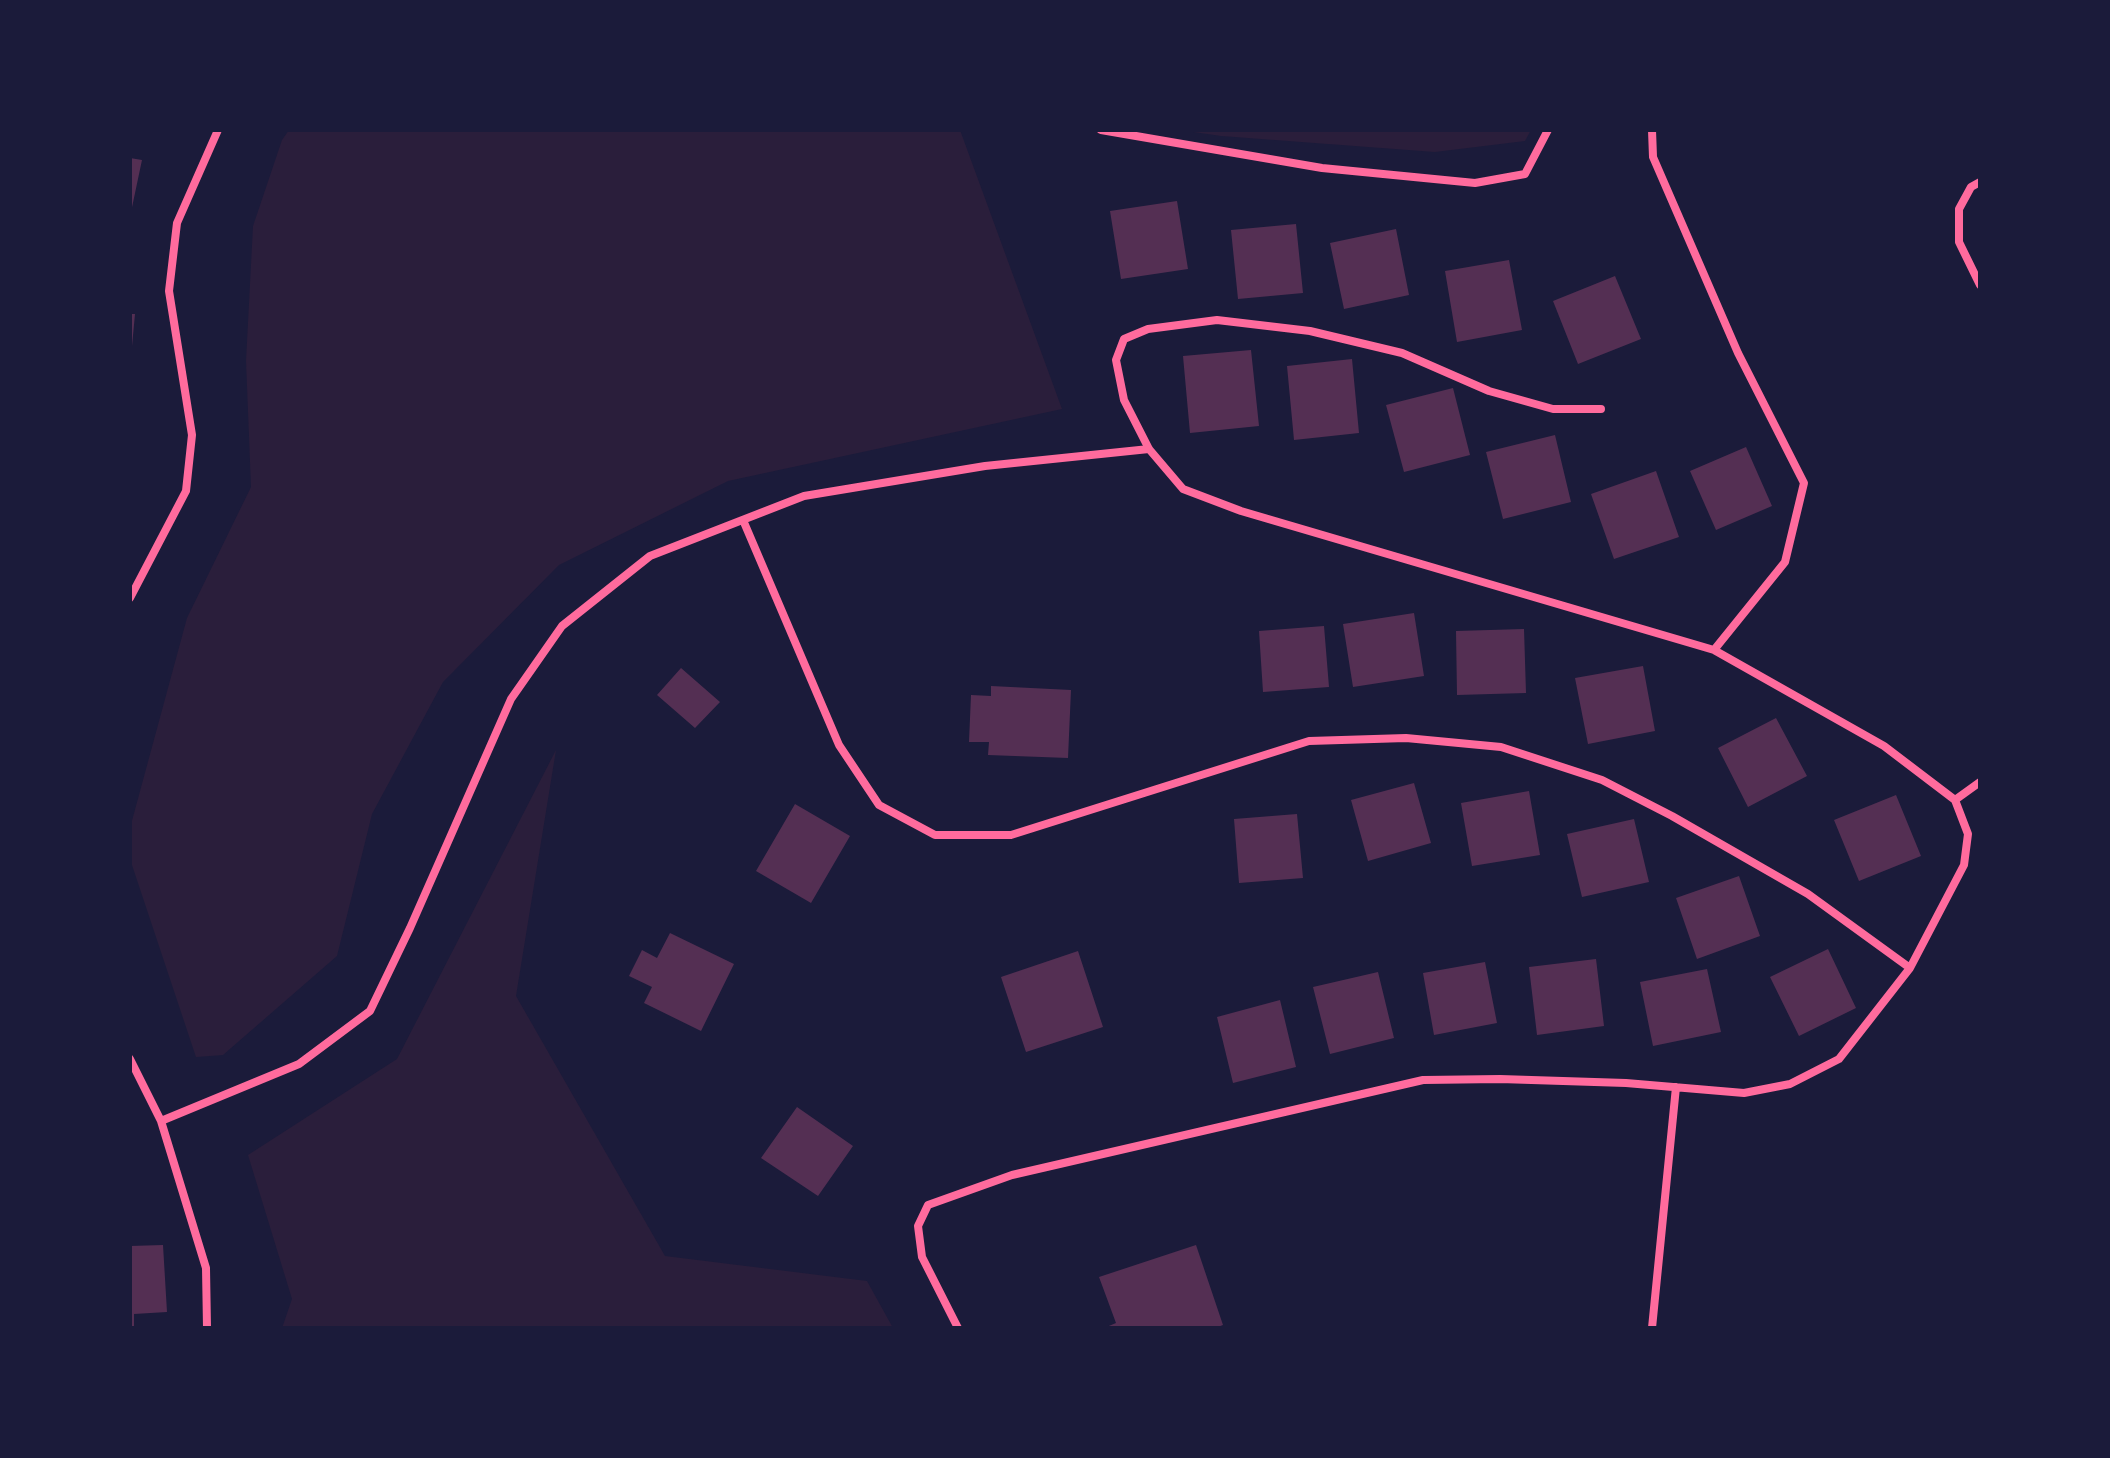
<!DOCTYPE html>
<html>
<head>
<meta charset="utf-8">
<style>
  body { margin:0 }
  #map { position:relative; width:2110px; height:1458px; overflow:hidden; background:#1b1b3a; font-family:"Space Grotesk",sans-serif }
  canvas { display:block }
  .frame { position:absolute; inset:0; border:132px solid #1b1b3a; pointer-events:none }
</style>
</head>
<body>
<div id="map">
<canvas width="2110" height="1458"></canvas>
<div class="frame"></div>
</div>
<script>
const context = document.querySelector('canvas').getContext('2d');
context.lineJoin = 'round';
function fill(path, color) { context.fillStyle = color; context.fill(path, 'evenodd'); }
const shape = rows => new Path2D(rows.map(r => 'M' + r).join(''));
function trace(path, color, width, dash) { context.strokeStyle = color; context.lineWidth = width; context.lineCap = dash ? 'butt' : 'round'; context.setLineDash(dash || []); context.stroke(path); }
fill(shape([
  [289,130,960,130,1062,409,728,481,559,565,443,682,372,814,337,956,223,1055,196,1057,130,859,130,828,187,618,251,487,246,361,253,226,282,140],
  [1180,130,1531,130,1525,141,1435,152,1221,136],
  [556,750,516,996,665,1256,867,1281,893,1328,282,1328,292,1299,248,1155,397,1059]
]), '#2a1e3b');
fill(shape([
  [130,158,142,160,131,212,130,212],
  [1177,201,1188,269,1121,279,1110,211],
  [1296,224,1303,293,1238,299,1231,230],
  [1396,229,1409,295,1344,309,1330,243],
  [1509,260,1522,330,1457,342,1445,271],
  [1615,276,1641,339,1578,364,1553,301],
  [130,314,135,314,132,346,130,346],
  [1251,350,1259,426,1190,433,1183,356],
  [1352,359,1359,433,1294,440,1287,366],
  [1453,388,1470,455,1404,472,1386,405],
  [1555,435,1571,502,1503,519,1486,452],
  [1746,447,1772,506,1716,530,1690,471],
  [1656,471,1679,537,1614,559,1591,494],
  [1414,613,1424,676,1353,687,1343,624],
  [1324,626,1329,687,1263,692,1259,631],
  [1524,629,1526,693,1457,695,1456,631],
  [1643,666,1655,731,1588,744,1575,678],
  [681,668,720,702,695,728,657,695],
  [991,686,1071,690,1068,758,988,755,989,742,969,742,971,695,991,696],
  [1776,718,1807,776,1748,807,1718,748],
  [1414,783,1431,843,1368,861,1351,800],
  [1529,791,1540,855,1472,866,1461,803],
  [1896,795,1921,856,1859,881,1834,820],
  [795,804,850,836,811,903,756,871],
  [1297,814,1303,878,1239,883,1234,819],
  [1634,819,1649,882,1582,897,1567,834],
  [1739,876,1760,936,1697,959,1676,898],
  [670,933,734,964,701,1031,644,1003,652,987,629,976,642,950,657,958],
  [1828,949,1856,1008,1799,1036,1770,977],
  [1078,951,1103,1027,1026,1052,1001,977],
  [1596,959,1604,1026,1537,1035,1529,967],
  [1485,962,1497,1023,1434,1035,1423,973],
  [1707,969,1721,1032,1653,1046,1640,982],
  [1378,972,1394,1038,1330,1054,1313,987],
  [1280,1000,1296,1067,1233,1083,1217,1017],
  [797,1107,853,1146,818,1196,761,1158],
  [163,1245,167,1312,134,1314,134,1326,130,1326,130,1246],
  [1196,1245,1223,1325,1215,1328,1104,1328,1116,1323,1099,1277]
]), '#542f53');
trace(shape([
  [1101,130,1322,168,1475,183,1525,174,1548,130],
  [1652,130,1653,157,1738,353,1804,483,1785,562,1714,650],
  [1980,182,1971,187,1959,209,1959,242,1980,285],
  [743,520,839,745,879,805,935,835,1011,835,1309,741,1406,738,1501,747,1602,780,1672,816,1808,894,1910,968],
  [130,598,186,491,192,435,169,291,177,223,218,130],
  [1955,800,1980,782],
  [130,1059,161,1121,206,1268,207,1328],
  [161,1121,299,1064,370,1011,410,928,511,699,562,626,650,556,804,496,985,466,1149,449],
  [958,1328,922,1257,918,1226,928,1205,1012,1175,1423,1080,1500,1079,1626,1083,1744,1093,1790,1084,1839,1059,1910,968,1964,865,1968,834,1955,800,1884,746,1714,650,1241,511,1183,489,1149,449,1124,400,1116,360,1124,339,1148,329,1217,320,1310,331,1402,353,1489,391,1553,409,1601,409],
  [1652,1328,1676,1087]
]), '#ff6b9d', 8);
</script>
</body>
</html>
